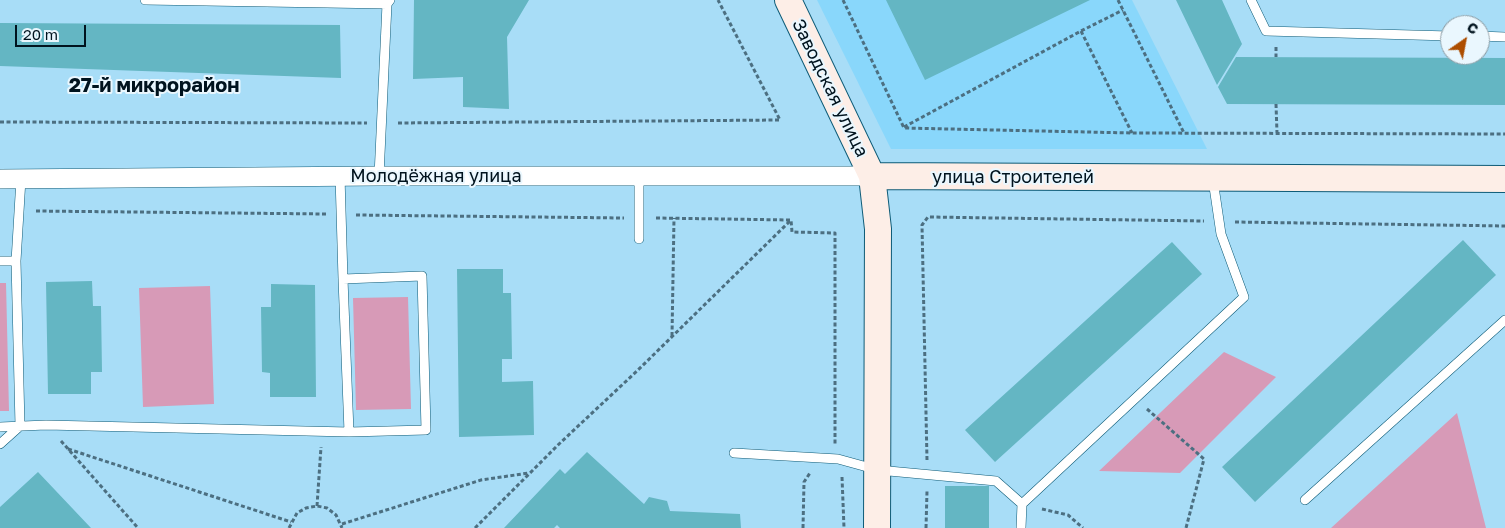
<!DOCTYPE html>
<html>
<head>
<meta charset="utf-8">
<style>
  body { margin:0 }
  #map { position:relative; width:1505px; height:528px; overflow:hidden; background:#a8ddf7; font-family:"Golos Text",sans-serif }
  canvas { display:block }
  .north { position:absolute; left:1440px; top:15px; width:50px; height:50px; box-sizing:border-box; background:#eaf7fe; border:1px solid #8c9ca4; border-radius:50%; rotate:33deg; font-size:14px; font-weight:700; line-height:20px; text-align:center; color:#00131e }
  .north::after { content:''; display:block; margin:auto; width:18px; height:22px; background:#ad4e00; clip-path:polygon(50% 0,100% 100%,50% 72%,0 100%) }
  .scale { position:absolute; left:15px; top:25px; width:71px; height:22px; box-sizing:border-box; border:2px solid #00131e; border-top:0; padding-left:6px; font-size:15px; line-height:18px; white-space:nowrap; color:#00131e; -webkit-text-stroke:4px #eaf7fe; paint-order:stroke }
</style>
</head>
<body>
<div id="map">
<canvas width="1505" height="528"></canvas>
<div class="north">С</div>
<div class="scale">20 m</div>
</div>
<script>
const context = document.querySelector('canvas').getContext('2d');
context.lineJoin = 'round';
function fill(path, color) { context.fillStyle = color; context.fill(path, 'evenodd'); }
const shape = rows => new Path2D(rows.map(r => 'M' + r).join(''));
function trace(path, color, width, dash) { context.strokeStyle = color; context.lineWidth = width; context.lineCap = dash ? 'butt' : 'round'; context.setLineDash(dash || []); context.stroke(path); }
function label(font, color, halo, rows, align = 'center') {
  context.font = font + ' "Golos Text",sans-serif'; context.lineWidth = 4; context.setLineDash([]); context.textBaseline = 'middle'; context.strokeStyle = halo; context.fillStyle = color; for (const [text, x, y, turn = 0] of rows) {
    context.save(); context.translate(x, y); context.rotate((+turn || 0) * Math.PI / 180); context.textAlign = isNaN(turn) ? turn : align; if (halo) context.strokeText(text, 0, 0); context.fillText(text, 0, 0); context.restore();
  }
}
fill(shape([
  [817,0,1132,0,1207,149,891,149]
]), '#89d7fb');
fill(shape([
  [0,283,6,283,9,411,0,411],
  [210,286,214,404,143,407,139,288],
  [408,297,411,409,356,410,353,298],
  [1224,352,1276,377,1180,473,1099,471],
  [1457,413,1486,528,1331,528]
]), '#d79ab7');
fill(shape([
  [414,0,529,0,507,37,509,109,463,107,463,77,413,79],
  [886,0,1090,0,925,80],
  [1176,0,1222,0,1242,44,1217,85],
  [0,23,340,25,341,78,0,66],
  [1236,57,1505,58,1505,105,1227,104,1218,87],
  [1463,240,1496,275,1255,502,1222,467],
  [1172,242,1202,274,995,462,965,430],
  [457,269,503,269,503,293,511,293,512,359,502,359,502,382,533,381,534,435,459,437],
  [92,281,93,306,101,306,102,372,91,372,91,394,48,394,46,282],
  [271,284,315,285,316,397,270,397,270,373,262,372,261,307,271,307],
  [587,452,644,504,649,497,667,501,670,511,740,514,741,528,560,528,557,525,554,528,504,528,560,469,565,474],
  [38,472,91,528,0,528,0,507],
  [945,486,989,486,989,528,945,528]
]), '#64b6c3');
const lane = shape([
  [145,0,387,4],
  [1251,0,1266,31,1450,36],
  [1480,36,1505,37],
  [340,176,343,279,349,432,426,430,422,276,343,279],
  [379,176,387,4,390,0],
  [639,239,639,176],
  [0,261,16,261],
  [0,427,46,425,349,432],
  [0,444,20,426,16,261,21,179],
  [734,453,838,459,878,470,996,481,1022,504],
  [1305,500,1505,320],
  [1021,528,1022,504,1244,297,1221,234,1213,180]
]);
const street = shape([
  [0,179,379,176,872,176]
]);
const secondary = shape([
  [788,0,872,176,878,229,877,528],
  [872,176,1505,179]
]);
trace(lane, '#0e5b77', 10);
trace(street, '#0e5b77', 20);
trace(secondary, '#0e5b77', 28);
trace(shape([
  [843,0,904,128,1132,133,1505,134],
  [1118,0,1184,133],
  [1081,31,1132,133],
  [1276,47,1276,57],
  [1276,104,1277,133],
  [0,122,367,123],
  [398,123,780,120,718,0],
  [904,127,1081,31,1123,10],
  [36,211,327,214],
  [356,215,624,218],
  [656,218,791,220,792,232,835,233,835,444],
  [1235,222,1505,226],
  [672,336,674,218],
  [1147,409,1204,459,1186,528],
  [61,441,138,528],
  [68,449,291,522],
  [927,460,922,225,928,217,1204,221],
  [842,477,844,528],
  [317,506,321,447],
  [1042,509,1068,515,1083,528],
  [342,524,481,480,529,473],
  [289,528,297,513,306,508,317,506,327,508,336,515,342,528],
  [475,528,559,444,638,370,791,220],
  [803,528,804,482,810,473],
  [926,528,927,491]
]), '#4c6f81', 3, [4, 2.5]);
trace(lane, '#fff', 9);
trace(street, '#fff', 19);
trace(secondary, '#fdeee7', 26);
label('18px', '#00131e', '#eaf7fe', [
  ["Заводская улица",830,88,64],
  ["Молодёжная улица",436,176],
  ["улица Строителей",1013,177]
]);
label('bold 20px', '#00131e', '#eaf7fe', [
  ["27-й микрорайон",154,86]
]);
</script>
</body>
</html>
